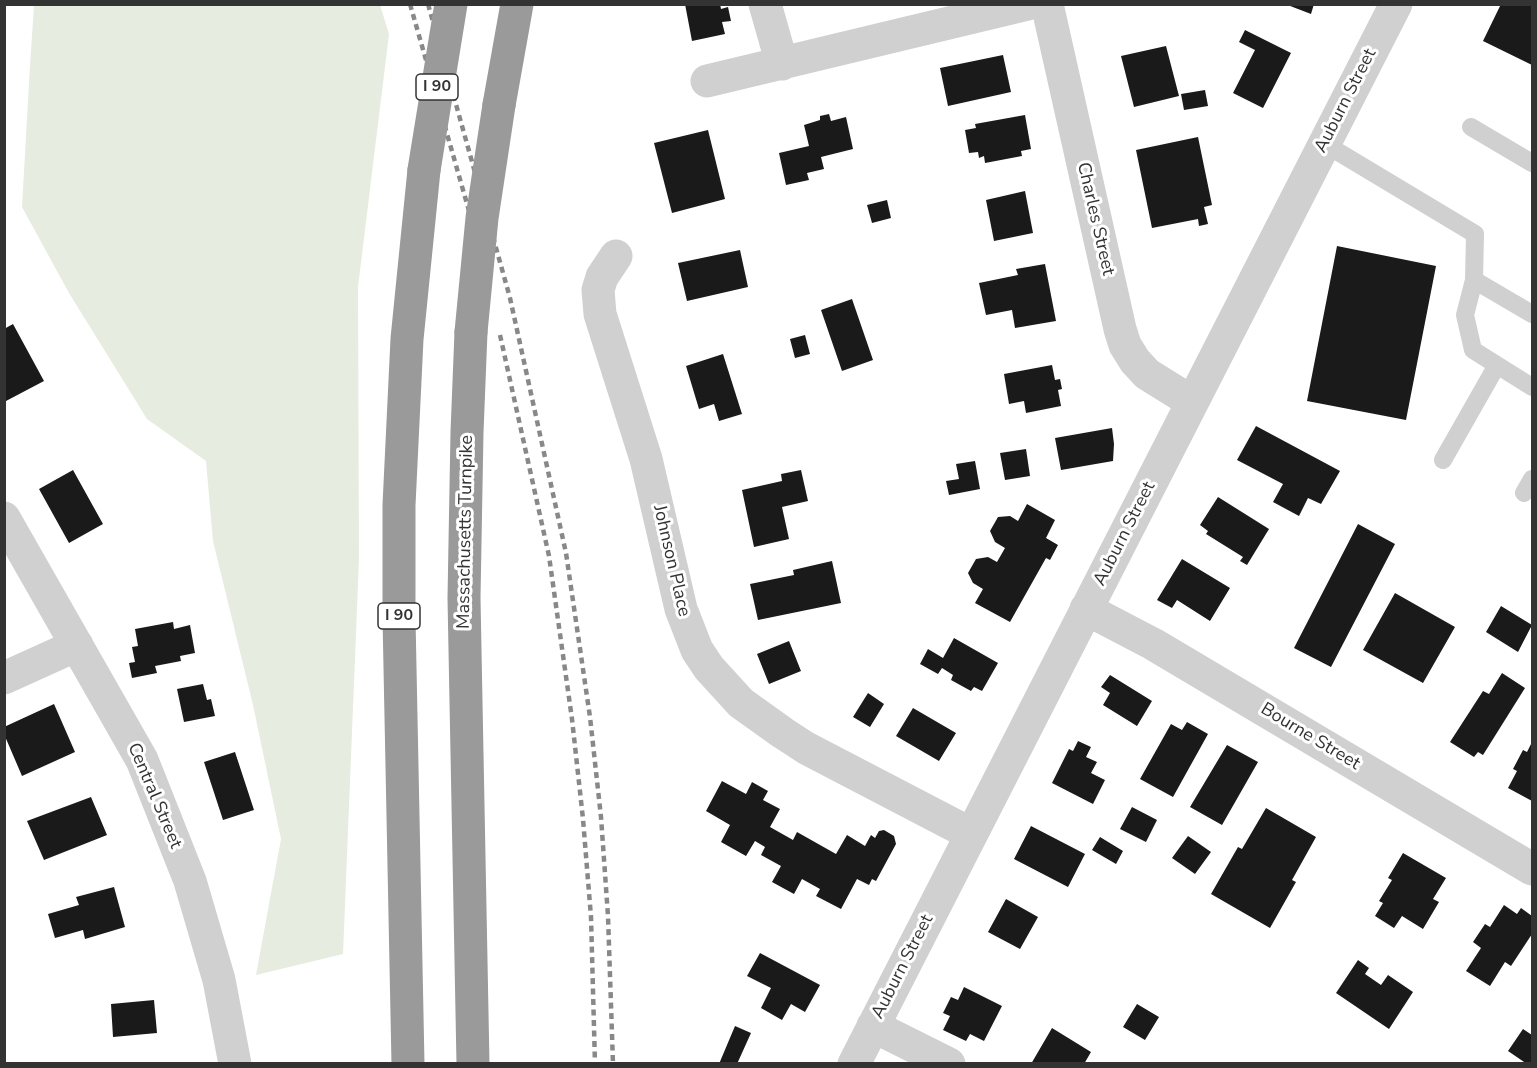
<!DOCTYPE html>
<html>
<head>
<meta charset="utf-8">
<style>
  body { margin:0 }
  #map { position:relative; width:1537px; height:1068px; overflow:hidden; background:#fff; font-family:"Nunito Sans",sans-serif }
  canvas { display:block }
  .frame { position:absolute; inset:0; border:6px solid #333; pointer-events:none }
</style>
</head>
<body>
<div id="map">
<canvas width="1537" height="1068"></canvas>
<div class="frame"></div>
</div>
<script>
const context = document.querySelector('canvas').getContext('2d');
context.lineJoin = 'round';
function fill(path, color) { context.fillStyle = color; context.fill(path, 'evenodd'); }
const shape = rows => new Path2D(rows.map(r => 'M' + r).join(''));
function trace(path, color, width, dash) { context.strokeStyle = color; context.lineWidth = width; context.lineCap = dash ? 'butt' : 'round'; context.setLineDash(dash || []); context.stroke(path); }
function label(font, color, halo, rows, align = 'center') {
  context.font = font + ' "Nunito Sans",sans-serif'; context.lineWidth = 6; context.setLineDash([]); context.textBaseline = 'middle'; context.strokeStyle = halo; context.fillStyle = color; for (const [text, x, y, turn = 0] of rows) {
    context.save(); context.translate(x, y); context.rotate((+turn || 0) * Math.PI / 180); context.textAlign = isNaN(turn) ? turn : align; if (halo) context.strokeText(text, 0, 0); context.fillText(text, 0, 0); context.restore();
  }
}
fill(shape([
  [37,4,380,5,389,34,358,287,359,559,343,954,256,975,281,839,253,705,213,541,206,461,147,419,69,293,22,207,30,66,34,6]
]), '#e6ecdf');
fill(shape([
  [685,4,720,4,721,9,728,7,731,21,722,22,725,34,692,41],
  [1285,4,1314,4,1311,14],
  [1501,4,1532,4,1532,65,1483,41],
  [1245,30,1291,53,1263,108,1233,93,1255,50,1239,42],
  [1166,46,1179,96,1134,107,1121,56],
  [1003,55,1011,92,948,106,940,68],
  [1205,90,1208,106,1184,110,1181,94],
  [829,114,831,121,846,117,853,149,821,157,824,169,807,173,809,180,786,185,779,153,809,146,804,125,820,120,820,116],
  [1025,115,1031,149,1021,151,1022,156,985,163,984,156,979,158,978,152,969,153,965,130,976,128,975,124],
  [708,130,725,199,672,213,654,143],
  [1198,137,1212,205,1204,207,1208,224,1199,226,1198,219,1152,228,1136,150],
  [1025,191,1033,233,994,241,986,200],
  [887,200,891,218,872,223,867,205],
  [1337,246,1436,266,1406,420,1307,401],
  [740,250,748,287,687,301,678,263],
  [1045,264,1056,321,1015,328,1012,310,986,315,979,283,1018,275,1016,269],
  [852,299,873,360,842,371,821,310],
  [13,324,44,381,6,401,4,329],
  [805,335,810,354,795,358,790,339],
  [723,354,742,414,719,421,714,404,699,409,686,366],
  [1052,365,1055,380,1060,379,1062,389,1058,390,1061,406,1026,413,1024,401,1009,404,1004,374],
  [1256,426,1340,471,1321,504,1308,498,1299,516,1273,502,1283,484,1237,460],
  [1112,428,1114,444,1113,461,1061,470,1055,438],
  [1026,449,1030,476,1005,480,1000,453],
  [975,461,980,489,949,495,946,481,959,479,956,464],
  [73,470,103,524,69,543,39,489],
  [801,470,808,501,782,507,789,539,754,547,742,490,782,481,781,474],
  [1218,497,1269,529,1247,565,1240,561,1243,557,1206,534,1208,531,1200,525],
  [1027,504,1055,520,1046,538,1058,545,1050,560,1046,558,1010,622,975,603,983,589,973,583,968,573,976,559,988,557,997,562,1005,548,995,542,990,531,998,517,1010,516,1018,521],
  [1358,524,1395,544,1331,667,1294,648],
  [1182,559,1230,588,1210,621,1177,600,1172,608,1157,600],
  [832,561,841,603,758,620,750,584,794,575,793,570],
  [1395,593,1455,627,1423,683,1363,650],
  [1501,606,1532,625,1518,652,1486,632],
  [173,622,174,629,190,625,195,653,180,656,181,661,155,666,157,673,132,678,129,663,135,662,132,647,138,646,135,629],
  [954,638,998,663,982,691,974,687,971,691,951,680,953,675,942,668,938,674,920,664,928,649,943,658],
  [789,641,801,671,769,684,757,654],
  [1502,673,1525,688,1483,755,1478,752,1474,757,1450,742,1483,691,1489,694],
  [1110,675,1152,701,1137,726,1103,705,1110,693,1101,687],
  [203,684,207,700,211,699,215,716,184,722,177,689],
  [868,693,884,704,870,727,853,717],
  [54,704,75,752,22,776,4,734,4,727],
  [913,708,956,733,939,761,896,736],
  [1187,722,1208,734,1173,797,1140,779,1171,724,1182,730],
  [1078,741,1091,747,1086,757,1097,762,1091,773,1105,780,1093,804,1052,783,1069,749,1073,751],
  [1532,742,1532,801,1508,788,1517,771,1513,769,1523,750,1527,752],
  [1227,745,1258,762,1222,825,1190,807],
  [235,752,254,810,223,820,204,762],
  [722,781,746,794,752,782,768,791,763,800,780,809,770,827,793,840,797,832,836,854,847,835,865,846,871,835,875,838,879,831,884,830,894,836,896,844,876,881,872,879,869,885,857,879,841,909,816,896,820,889,802,879,794,894,772,882,781,866,761,855,765,847,755,841,746,856,721,842,730,825,706,811],
  [91,797,107,835,44,860,27,821],
  [1132,807,1157,820,1146,842,1120,829],
  [1266,808,1316,837,1292,880,1296,882,1270,928,1211,894,1238,847,1242,849],
  [1031,826,1085,854,1068,887,1014,859],
  [1188,836,1211,852,1195,874,1172,858],
  [1100,837,1123,851,1116,864,1092,850],
  [1403,853,1446,878,1433,899,1439,902,1423,929,1402,916,1394,928,1375,916,1383,903,1379,901,1392,880,1388,878],
  [114,887,125,927,85,939,83,930,55,938,48,914,79,905,76,897],
  [1006,899,1038,917,1020,949,988,932],
  [1504,905,1517,914,1521,908,1532,916,1532,934,1511,966,1505,962,1490,986,1466,971,1481,948,1473,942,1485,924,1490,927],
  [760,953,820,985,805,1012,791,1004,782,1020,761,1008,771,988,747,976],
  [1358,960,1369,968,1365,974,1381,985,1388,975,1413,992,1389,1029,1336,993],
  [964,987,1002,1006,984,1041,970,1034,966,1041,943,1030,950,1016,943,1013,951,997,958,1000],
  [154,1000,157,1033,113,1037,111,1004],
  [1137,1004,1159,1017,1145,1040,1123,1027],
  [735,1026,751,1033,737,1064,719,1064],
  [1052,1028,1091,1052,1084,1064,1031,1064],
  [1523,1029,1532,1035,1532,1064,1527,1064,1508,1051]
]), '#1a1a1a');
trace(shape([
  [1471,127,1532,163],
  [1325,144,1475,234,1474,280,1465,315,1473,350,1532,387],
  [1474,280,1532,314],
  [1443,460,1497,365],
  [1524,493,1532,479]
]), '#d0d0d0', 18);
trace(shape([
  [765,4,782,64],
  [1047,4,1120,329,1125,345,1135,361,1147,374,1192,402],
  [707,81,1028,4],
  [616,256,602,277,598,290,600,314,646,459,681,609,697,650,709,668,741,703,783,733,806,748,971,834],
  [4,518,142,760,190,881,219,980,235,1064],
  [1086,609,1153,644,1532,869],
  [4,678,77,645],
  [873,1026,949,1064],
  [854,1064,1396,4]
]), '#d0d0d0', 33);
trace(shape([
  [499,105,517,4],
  [471,332,467,432,464,598,473,1064],
  [408,1064,399,618,399,505,407,339,424,170]
]), '#9a9a9a', 33);
trace(shape([
  [410,4,483,260],
  [428,4,510,298,566,553,590,717,601,817,608,916,613,1064],
  [500,335,549,556,572,719,583,819,591,917,595,1064]
]), '#888', 4.5, [6, 4.5]);
trace(shape([
  [424,170,451,4],
  [471,332,482,218,499,105]
]), '#9a9a9a', 33);
for (const [x, y, w] of [
  [437,87,42],
  [399,616,42]
]) { const box = new Path2D(); box.roundRect(x - w / 2, y - 13, w, 26, 4.5); context.fillStyle = '#fff'; context.fill(box); trace(box, '#333', 1.5); }
label('bold 16px', '#333', null, [
  ["I 90",437,87],
  ["I 90",399,616]
]);
label('18px', '#333', '#fff', [
  ["Auburn Street",1346,101,-63],
  ["Charles Street",1095,219,77],
  ["Massachusetts Turnpike",466,532,-89],
  ["Auburn Street",1125,534,-63],
  ["Johnson Place",671,561,77],
  ["Bourne Street",1310,737,31],
  ["Central Street",154,796,67],
  ["Auburn Street",903,967,-63]
]);
</script>
</body>
</html>
